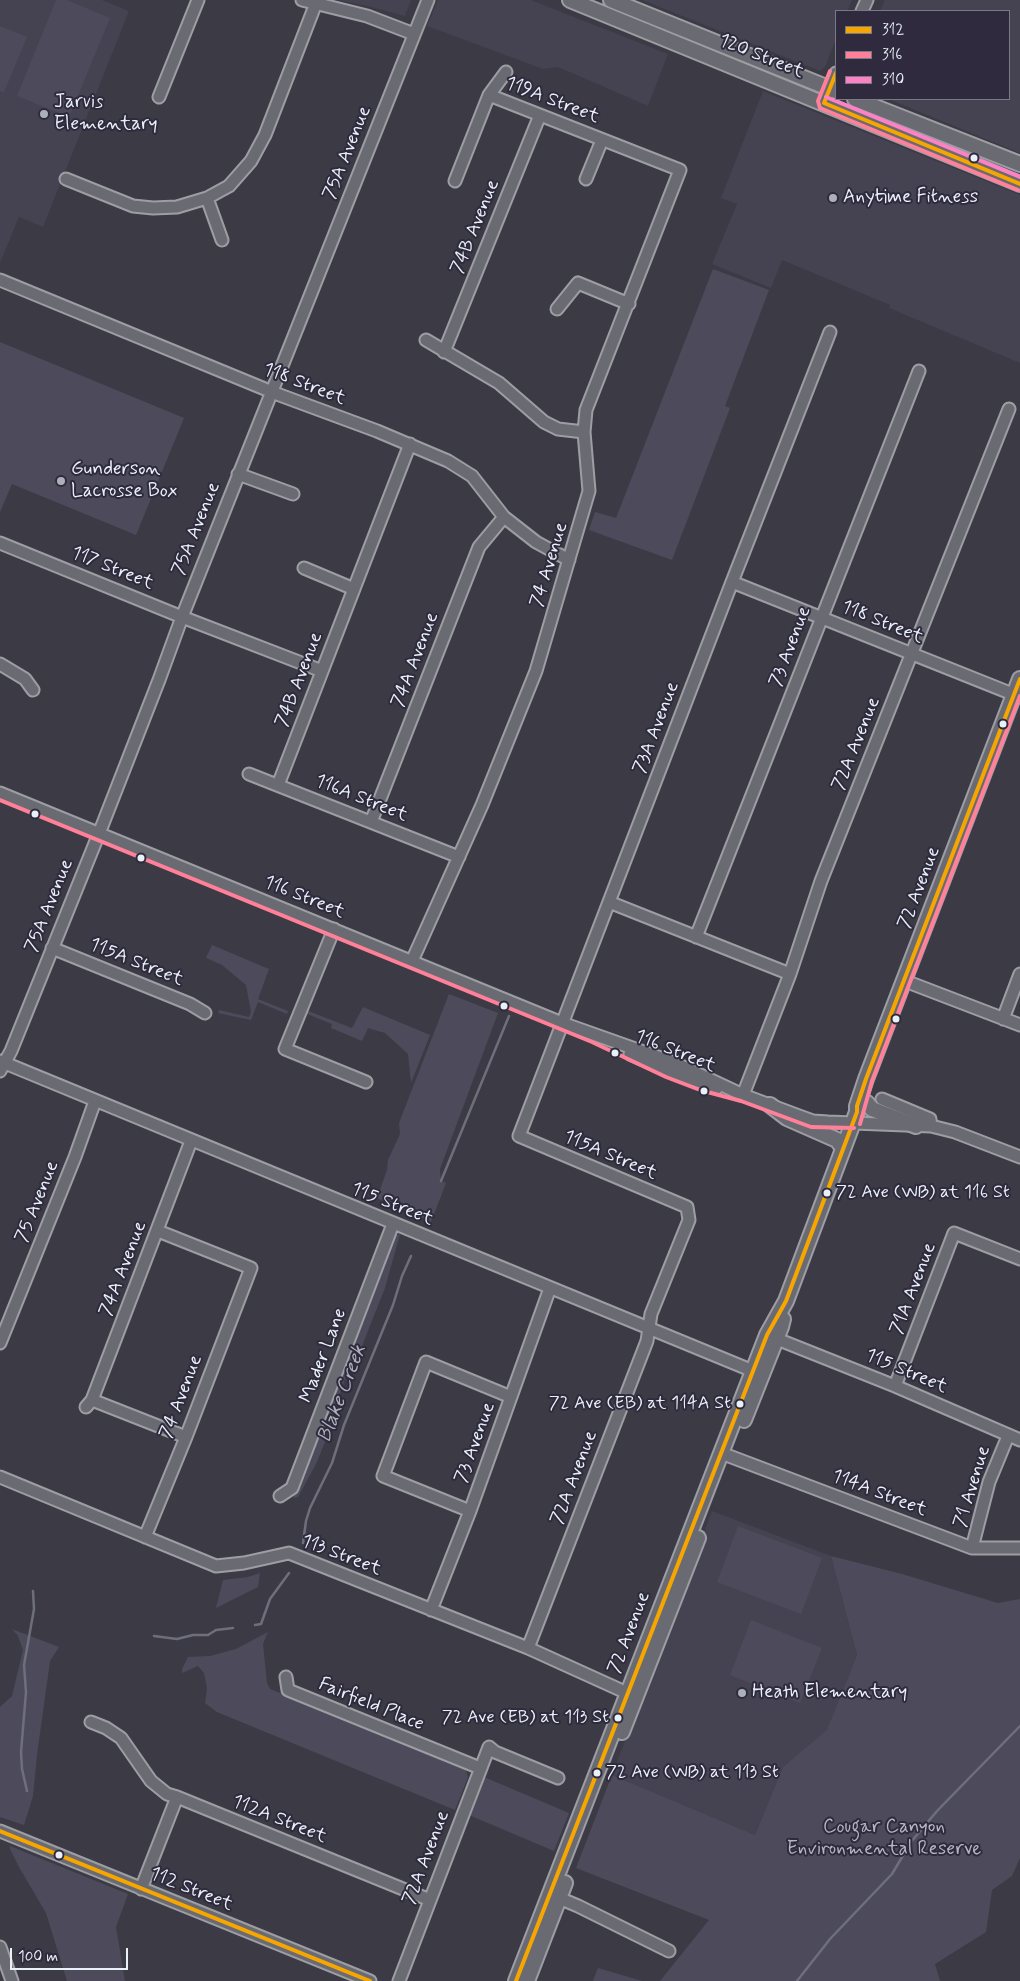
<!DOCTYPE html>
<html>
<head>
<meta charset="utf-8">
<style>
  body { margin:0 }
  #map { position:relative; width:1020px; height:1981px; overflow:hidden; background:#3c3a44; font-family:Mynerve,sans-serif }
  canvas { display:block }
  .legend { position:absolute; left:835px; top:10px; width:175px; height:90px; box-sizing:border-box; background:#2f2a3d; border:1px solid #797a88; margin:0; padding:6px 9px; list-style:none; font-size:15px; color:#e8f1f8 }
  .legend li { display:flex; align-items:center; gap:10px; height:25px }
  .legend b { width:25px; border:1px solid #797a88 }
  .scale { position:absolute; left:10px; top:1948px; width:118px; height:22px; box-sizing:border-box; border:2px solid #e8f1f8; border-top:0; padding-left:6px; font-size:15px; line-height:18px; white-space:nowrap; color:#e8f1f8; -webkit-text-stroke:4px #2f2a3d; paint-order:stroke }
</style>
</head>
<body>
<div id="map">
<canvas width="1020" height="1981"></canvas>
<ul class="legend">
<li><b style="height:6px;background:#f7a600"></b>312</li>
<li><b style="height:6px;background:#ff8098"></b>316</li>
<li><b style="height:6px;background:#ff80c5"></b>310</li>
</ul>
<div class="scale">100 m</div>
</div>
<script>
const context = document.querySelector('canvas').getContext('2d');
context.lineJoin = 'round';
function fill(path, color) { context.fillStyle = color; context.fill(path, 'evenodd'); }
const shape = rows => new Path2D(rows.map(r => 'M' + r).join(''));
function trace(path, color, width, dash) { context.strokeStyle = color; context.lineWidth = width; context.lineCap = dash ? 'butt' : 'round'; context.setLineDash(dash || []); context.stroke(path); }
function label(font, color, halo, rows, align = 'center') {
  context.font = font + ' Mynerve,sans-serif'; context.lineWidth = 4; context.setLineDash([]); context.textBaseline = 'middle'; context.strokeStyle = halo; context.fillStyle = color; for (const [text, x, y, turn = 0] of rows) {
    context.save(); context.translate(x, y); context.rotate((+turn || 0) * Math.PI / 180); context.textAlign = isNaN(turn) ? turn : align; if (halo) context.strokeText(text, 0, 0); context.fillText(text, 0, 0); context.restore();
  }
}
fill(shape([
  [0,0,102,0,129,11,43,227,19,217,0,263],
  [338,0,411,0,405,16,367,6],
  [438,0,531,0,668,54,648,106,558,67,543,69,427,26],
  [642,0,852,0,847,11,836,11,836,39,825,67,820,71],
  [885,0,1020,0,1020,153,888,99,1009,99,1009,11,880,11],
  [763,91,1020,195,1020,363,889,308,890,305,782,260,771,288,712,264,737,204,721,198],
  [712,1511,831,1556,857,1655,827,1731,783,1767,755,1835,612,1775]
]), '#454252');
fill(shape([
  [56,0,67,0,110,18,69,117,17,96],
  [0,26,27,37,4,92,0,91],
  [713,269,769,290,725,406,730,408,672,560,589,530,595,512,616,518],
  [0,342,184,418,136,535,12,484,0,512],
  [212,945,269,969,258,999,288,1011,287,1014,258,1002,251,1020,218,1013,219,1010,249,1017,251,1012,246,985,222,965,206,958],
  [449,994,498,1013,440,1169,441,1181,446,1183,431,1222,377,1198,387,1170,388,1160,400,1134,399,1123],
  [363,1007,430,1035,411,1083,408,1054,385,1033,368,1028,362,1041,331,1028,332,1024,302,1012,303,1009,352,1028],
  [400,1234,385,1288,360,1351,348,1370,339,1396,335,1418,316,1464,298,1497,294,1498,293,1492,393,1237],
  [738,1526,822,1558,801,1614,717,1582],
  [831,1556,902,1574,998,1603,1020,1599,1020,1858,1012,1876,992,1890,986,1932,935,1964,940,1981,660,1981,709,1920,576,1868,612,1775,755,1835,783,1767,827,1730,857,1655],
  [260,1573,258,1587,216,1608,223,1580,248,1577],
  [751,1620,822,1648,800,1703,730,1675],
  [12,1629,59,1647,50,1661,37,1755,33,1796,24,1825,0,1817,0,1707,12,1696,23,1650,18,1636],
  [268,1632,263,1644,267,1683,270,1689,465,1767,468,1777,455,1810,217,1712,205,1703,207,1688,204,1673,198,1666,182,1673,182,1669,188,1657,210,1656,236,1649],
  [484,1777,569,1813,554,1851,469,1815],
  [10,1846,128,1894,116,1927,125,1981,67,1981,46,1913,19,1867,10,1849],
  [598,1968,642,1981,593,1981]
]), '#4d4b5b');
trace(shape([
  [441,1181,509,1016],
  [303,1543,306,1521,310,1508,332,1463,344,1425,393,1305,402,1276,411,1256],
  [255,1625,261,1624,270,1599,289,1573],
  [154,1636,177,1639,193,1635,208,1635,216,1630,233,1628],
  [27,1791,22,1769,21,1752,26,1692,24,1665,34,1609,33,1591],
  [797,1981,830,1939,892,1874,911,1842,937,1811,1020,1726]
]), '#6e6f7c', 2.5);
const minor = shape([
  [302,0,367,16,414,34],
  [862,11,867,0],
  [159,97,198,0],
  [824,103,836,73],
  [66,179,133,206,153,208,177,207,207,198,229,186,251,161,265,135,316,3],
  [586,179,602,140],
  [455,181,489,95,506,72],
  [207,198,222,240],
  [0,280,277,394,377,431,448,461,472,476,504,517,536,542,569,560],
  [557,309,578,283,629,304],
  [426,340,499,383,544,422,558,429,584,432],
  [444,352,540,115],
  [238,474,293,494],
  [0,543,182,617,322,671],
  [304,568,354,589],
  [732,582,1020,697],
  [0,664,25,679,33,690],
  [249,774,459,857],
  [278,785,410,444],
  [0,793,562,1023,675,1063,743,1095,799,1116,813,1121,828,1122,931,1126,955,1132,1020,1157],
  [371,822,479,547,504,517],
  [609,902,790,974],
  [334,929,285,1049,366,1082],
  [696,937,919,371],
  [52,948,190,1004,205,1013],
  [412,961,482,805,536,671,589,491,584,432,586,410,680,170,489,95],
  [913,984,1020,1025],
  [1003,1019,1020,974],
  [630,1054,669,1071,717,1088],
  [0,1061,753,1371,754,1378],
  [0,1071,11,1051,102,826,159,680,182,617,428,0],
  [743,1095,790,974,821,881,1009,409],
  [882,1099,930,1119,931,1126],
  [777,1339,895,1386,1020,1440],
  [0,1343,75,1157,95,1101],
  [895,1386,954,1233,1020,1259],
  [92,1400,186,1437],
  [86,1407,92,1400,191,1141],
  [729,1456,972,1548,1020,1548],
  [0,1477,216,1566,244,1563,289,1553,528,1648,636,1697],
  [280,1496,292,1488,393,1224],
  [470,1511,383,1476,426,1362,511,1397],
  [145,1537,186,1437,251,1268,158,1231],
  [972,1548,989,1482,1008,1436],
  [431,1610,470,1511,550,1288],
  [528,1648,647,1341,651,1314,689,1220,687,1207,519,1136,732,582,830,332],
  [286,1677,288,1690,480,1768],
  [91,1722,106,1728,121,1738,151,1781,167,1794,177,1797,430,1900],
  [0,1831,370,1981],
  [141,1889,177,1797],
  [559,1898,578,1906,669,1951],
  [0,1947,12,1981],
  [399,1981,489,1747,495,1752,558,1778]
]);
const major = shape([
  [570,0,1020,184],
  [611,0,836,91],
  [855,99,1020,164],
  [867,1103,872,1109,916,1126],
  [770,1105,787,1118,837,1140,843,1148],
  [744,1420,781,1327,783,1319],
  [622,1732,698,1538],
  [516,1981,753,1371,767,1335,786,1301,857,1112,857,1106,866,1079,1020,679],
  [527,1981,565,1883]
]);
trace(minor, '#9d9ea4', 15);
trace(major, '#9d9ea4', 18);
trace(minor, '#6a6b72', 11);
trace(major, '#6a6b72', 14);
trace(shape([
  [836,73,824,103,1020,184],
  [0,1831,370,1981],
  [516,1981,767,1335,786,1301,857,1112,857,1106,866,1079,1020,679]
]), '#f7a600', 4);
trace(shape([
  [830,71,818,101,820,108,1018,190],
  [0,800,592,1042,666,1077,700,1090,741,1101,811,1127,854,1128],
  [860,1124,872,1081,1020,696]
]), '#ff8098', 4);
trace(shape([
  [826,97,1020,177]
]), '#ff80c5', 4);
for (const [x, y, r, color] of [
  [44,114,5,"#acb1b9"],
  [974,158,4.5,"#e8f1f8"],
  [833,198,5,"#acb1b9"],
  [61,481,5,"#acb1b9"],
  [1003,724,4.5,"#e8f1f8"],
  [35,814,4.5,"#e8f1f8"],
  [141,858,4.5,"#e8f1f8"],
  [504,1006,4.5,"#e8f1f8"],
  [896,1019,4.5,"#e8f1f8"],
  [615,1053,4.5,"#e8f1f8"],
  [704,1091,4.5,"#e8f1f8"],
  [827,1193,4.5,"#e8f1f8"],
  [740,1404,4.5,"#e8f1f8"],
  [742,1693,5,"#acb1b9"],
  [618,1718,4.5,"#e8f1f8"],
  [597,1773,4.5,"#e8f1f8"],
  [59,1855,4.5,"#e8f1f8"]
]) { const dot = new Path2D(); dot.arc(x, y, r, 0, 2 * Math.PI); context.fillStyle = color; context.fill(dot); trace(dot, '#2f2a3d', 2); }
label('18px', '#e8f1f8', '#2f2a3d', [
  ["72 Ave (WB) at 116 St",836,1193],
  ["72 Ave (EB) at 114A St",731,1404,"right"],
  ["72 Ave (EB) at 113 St",609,1718,"right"],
  ["72 Ave (WB) at 113 St",606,1773]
], 'left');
label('19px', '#e8f1f8', '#2f2a3d', [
  ["120 Street",761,57,22],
  ["119A Street",552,101,21],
  ["75A Avenue",348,153,-68],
  ["74B Avenue",476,227,-68],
  ["118 Street",304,385,21],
  ["75A Avenue",197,529,-68],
  ["74 Avenue",550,565,-73],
  ["117 Street",112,569,22],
  ["118 Street",882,623,22],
  ["73 Avenue",791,647,-69],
  ["74A Avenue",416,660,-69],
  ["74B Avenue",300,680,-69],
  ["73A Avenue",657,728,-69],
  ["72A Avenue",857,744,-68],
  ["116A Street",361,799,22],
  ["72 Avenue",920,888,-69],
  ["116 Street",304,898,22],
  ["75A Avenue",50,906,-68],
  ["115A Street",136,963,22],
  ["116 Street",675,1052,22],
  ["115A Street",610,1156,23],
  ["75 Avenue",38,1202,-68],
  ["115 Street",392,1205,22],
  ["74A Avenue",124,1269,-69],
  ["71A Avenue",914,1289,-69],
  ["Mader Lane",324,1356,-69],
  ["115 Street",906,1372,23],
  ["74 Avenue",182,1397,-69],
  ["73 Avenue",476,1443,-70],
  ["72A Avenue",575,1478,-69],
  ["71 Avenue",973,1487,-73],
  ["114A Street",879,1494,21],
  ["113 Street",341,1556,21],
  ["72 Avenue",630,1633,-69],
  ["Fairfield Place",371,1705,22],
  ["112A Street",279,1820,22],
  ["72A Avenue",427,1858,-69],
  ["112 Street",191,1890,22]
]);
label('19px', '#e8f1f8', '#2f2a3d', [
  ["Jarvis",54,103],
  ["Elementary",54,125],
  ["Anytime Fitness",843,198],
  ["Gunderson",71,470],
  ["Lacrosse Box",71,492],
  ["Heath Elementary",752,1693]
], 'left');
label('19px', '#b3b8c2', '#2f2a3d', [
  ["Cougar Canyon",884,1828],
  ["Environmental Reserve",884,1850]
]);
label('italic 20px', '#aeb2bd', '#2f2a3d', [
  ["Blake Creek",343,1394,-69]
]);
</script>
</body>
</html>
